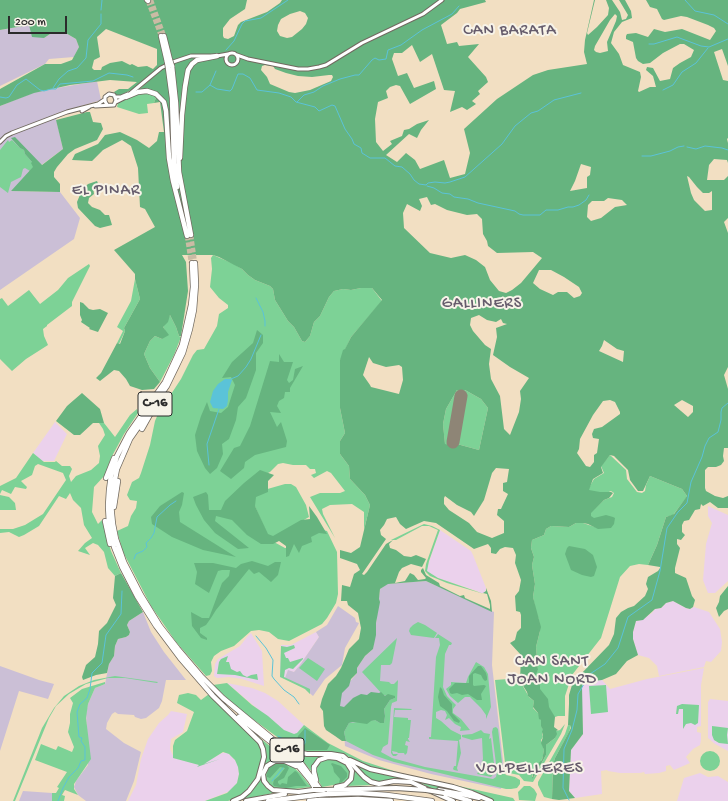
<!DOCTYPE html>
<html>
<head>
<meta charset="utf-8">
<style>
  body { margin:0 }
  #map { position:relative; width:728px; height:801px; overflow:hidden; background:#f2dfc2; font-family:"Gochi Hand",sans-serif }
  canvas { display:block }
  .scale { position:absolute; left:8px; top:16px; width:59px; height:18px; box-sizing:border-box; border:2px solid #2b2b2b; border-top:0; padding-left:5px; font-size:12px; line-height:14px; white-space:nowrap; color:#2b2b2b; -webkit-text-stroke:3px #f7f3e8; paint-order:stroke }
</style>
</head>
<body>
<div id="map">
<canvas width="728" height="801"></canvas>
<div class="scale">200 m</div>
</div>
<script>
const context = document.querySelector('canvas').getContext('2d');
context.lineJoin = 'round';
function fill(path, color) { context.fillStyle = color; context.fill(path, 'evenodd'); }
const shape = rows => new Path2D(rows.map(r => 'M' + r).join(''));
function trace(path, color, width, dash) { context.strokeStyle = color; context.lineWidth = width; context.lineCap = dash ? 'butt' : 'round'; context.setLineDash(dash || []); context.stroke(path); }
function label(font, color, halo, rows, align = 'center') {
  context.font = font + ' "Gochi Hand",sans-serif'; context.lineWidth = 4; context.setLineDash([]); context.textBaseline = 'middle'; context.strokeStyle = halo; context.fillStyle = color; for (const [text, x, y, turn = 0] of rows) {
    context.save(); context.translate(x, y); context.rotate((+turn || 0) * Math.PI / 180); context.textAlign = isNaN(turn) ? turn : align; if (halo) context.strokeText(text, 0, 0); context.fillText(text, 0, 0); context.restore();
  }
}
fill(shape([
  [55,422,67,434,54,461,41,461,33,453],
  [708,506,728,515,728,581,715,593,708,593,703,580,706,544,712,523,708,516],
  [440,530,471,551,473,555,486,588,485,593,481,593,477,591,438,578,426,571],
  [673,601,686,608,690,609,694,607,709,612,720,629,722,642,721,651,711,662,706,661,704,667,659,676,657,666,649,658,638,655,633,639,633,632,636,621,641,620,652,613,655,609,661,608,666,603],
  [316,632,319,637,300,665,294,672,288,671,285,678,281,678,280,677,281,645,291,645],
  [251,633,262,651,264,686,242,679,229,677,217,678,214,676,215,664,218,659,240,646,247,637],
  [704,668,701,685,701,726,697,727,697,732,701,733,701,740,700,745,693,749,686,757,690,763,674,770,670,765,666,766,666,771,659,773,645,774,644,772,640,773,620,773,608,771,607,770,601,771,602,794,575,798,569,791,571,750,583,734,581,689,583,684,585,682,602,680,610,689,647,679],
  [227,683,252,688,265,693,278,701,304,725,293,739],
  [710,699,728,701,728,751,715,744,708,738,708,702],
  [171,711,187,714,183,732,171,739,170,749,174,758,200,765,222,753,228,753,235,760,238,765,239,774,237,783,230,791,205,801,128,801,136,785,141,759,148,739,159,723,168,715],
  [700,773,708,777,718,776,728,782,728,801,677,801,684,778]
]), '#ebd1ec');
fill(shape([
  [29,25,44,38,53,32,64,32,76,39,79,47,74,57,49,59,45,64,0,86,0,30],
  [97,81,101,100,55,114,63,149,40,166,11,191,60,192,80,218,74,239,0,290,0,106,35,92],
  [426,581,494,612,492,665,504,769,501,789,431,774,379,760,345,746,344,732,339,707,341,692,357,673,357,668,365,656,373,649,380,589,387,584],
  [338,606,355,618,356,622,359,623,358,625,345,648,342,665,325,679,313,696,305,689,285,678,288,670,294,672,300,665,319,637,316,632,327,625],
  [143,612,151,632,164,652,186,680,166,680,162,701,159,708,146,718,141,719,135,717,134,715,118,714,115,712,112,714,107,723,106,729,124,743,141,752,134,781,126,801,86,801,78,795,74,787,76,781,88,765,86,713,88,704,95,688,105,684,109,664,114,656,115,646,118,639,126,637,129,635,130,632,127,625,129,621],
  [0,666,39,680,54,684,48,699,19,691,0,751],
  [23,791,52,793,52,801,19,801]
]), '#cbbfd6');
fill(shape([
  [145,92,157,95,154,103,147,104,148,113,139,114,117,107,118,103,137,94],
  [8,140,9,142,12,140,20,148,24,150,25,154,32,162,34,167,30,171,25,168,23,169,21,177,11,182,8,193,0,187,0,150],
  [213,255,234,264,242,269,248,275,255,280,270,286,273,289,275,300,288,321,294,327,302,341,305,342,310,336,314,322,320,316,329,297,334,291,343,289,351,290,361,288,372,288,382,301,351,337,340,361,340,408,345,433,340,441,340,454,349,466,350,479,365,495,370,505,364,530,364,512,352,504,330,505,322,509,323,514,335,538,310,497,320,493,340,493,345,491,331,473,327,471,314,478,311,475,316,473,315,469,310,469,306,465,293,465,283,463,278,464,270,472,266,474,235,498,274,542,285,548,289,548,291,544,323,530,327,531,337,552,338,594,336,603,327,618,322,624,289,641,278,639,269,632,259,630,251,631,234,646,221,651,214,656,211,662,212,671,210,675,206,676,176,642,151,606,123,552,117,531,128,526,131,516,136,508,137,501,130,500,127,495,132,482,139,478,141,473,150,445,155,421,158,414,181,379,193,355,197,350,204,349,217,326,219,314,228,308,228,305,219,298,210,287,212,269,211,258],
  [89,264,90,266,72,302,72,306,47,325,47,326,43,329,44,336,48,345,26,359,12,371,0,359,0,299,2,298,8,306,29,290,40,304,58,290,68,278],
  [135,279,140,299,124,328,125,331,119,344,117,343,123,331,117,327,131,301],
  [170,315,176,327,179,336,181,337,174,355,160,382,150,368,144,354,150,341,155,336,162,339,165,330,163,327],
  [457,390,465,390,481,399,488,408,479,450,457,444,455,447,445,445,443,424,446,409],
  [137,409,138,413,124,434,111,458,105,475,94,487,92,512,98,524,102,520,111,551,121,573,115,576,108,568,104,552,98,545,93,543,85,548,90,555,78,551,85,543,92,538,84,525,81,508,73,500,70,493,66,499,59,496,39,526,24,535,19,537,9,532,0,533,0,529,13,529,25,525,43,514,66,480,63,473,38,464,35,466,32,475,21,481,27,487,26,489,15,487,11,494,2,490,0,494,0,486,16,478,33,453,44,462,55,462,56,461,62,466,70,466,72,469,69,476,71,482,76,476,91,470,99,463,100,456,98,446,105,435,103,429,99,423,104,423,115,437,130,415],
  [610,455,626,470,627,479,637,492,642,493,645,491,646,485,650,476,682,489,687,496,686,498,673,515,666,517,657,545,648,565,639,564,630,566,620,577,601,638,572,675,565,696,565,716,558,716,555,717,554,717,539,690,534,675,538,670,536,647,540,631,539,620,536,612,533,597,535,584,532,565,534,557,531,548,532,540,544,535,546,529,551,526,569,527,576,523,583,523,598,528,595,522,589,514,604,500,612,497,614,493,611,491,604,494,586,493,594,479,604,473,601,466],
  [285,484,291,484,296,487,306,505,309,517,274,537,268,536,253,502,257,492],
  [0,495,9,497,15,503,16,510,0,510],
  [424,524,432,526,440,530,429,561,427,571,438,578,484,594,447,583,430,576,425,571,426,564,438,530,429,526,422,526,396,540,391,540],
  [418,622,425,625,437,633,434,638,411,635,409,631,410,628,413,625],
  [438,634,452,643,451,645,449,645,445,654,443,687,447,696,456,705,453,709,453,713,461,719,470,730,460,731,461,727,455,724,449,718,445,720,447,715,445,711,441,710,436,712,436,718,441,721,451,730,461,735,461,739,459,740,461,753,457,768,458,771,454,770,453,769,454,766,456,766,458,741,429,739,429,737,431,737,436,657,440,645,439,638,435,638],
  [397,638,392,663,390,665,381,665,380,681,389,682,391,684,394,684,398,680,397,701,392,703,391,707,388,744,383,747,381,752,392,758,425,767,493,779,496,777,497,772,492,732,493,728,496,727,498,729,503,771,506,775,515,777,520,780,520,784,517,788,511,789,506,789,394,762,373,755,346,741,344,732,349,723,375,720,380,723,384,723,385,716,384,709,390,700,395,698,383,695,362,672],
  [294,645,295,648,284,653,286,658,288,658,290,662,303,658,303,659,293,669,289,668,285,670,284,677,310,689,310,694,305,689,280,677,281,646,287,647],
  [228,656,226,662,229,662,231,669,237,672,240,671,243,675,247,677,251,675,257,674,258,680,235,675,217,674,219,662,221,659],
  [308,658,325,669,317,681,299,668],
  [476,662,484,667,488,674,491,707,486,719,486,715,481,708,470,697,465,697,458,703,450,696,446,689,451,685,451,682,466,683,468,677],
  [115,676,158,682,157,683,125,678,108,678,86,684,69,694,56,706,49,718,15,801,13,801,42,728,54,708,64,696,79,686,94,680],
  [508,679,520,681,529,697,534,701,533,708,538,713,541,720,542,728,544,730,542,734,543,737,541,740,544,750,543,756,541,762,535,766,532,777,534,777,546,755,546,745,555,738,556,731,560,730,565,724,561,734,533,782,524,781,519,775,509,773,506,771,495,680],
  [105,682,105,684,95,688,88,704,86,718,91,759,74,784,74,789,78,795,65,790,62,795,65,796,64,801,52,801,52,793,56,793,59,788,57,787,67,772,35,760,41,744,56,750,58,746,72,752,74,747,68,732,70,723,70,714,73,703,70,698,82,689],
  [227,683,252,705,268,716,284,730,294,734,297,733,304,725,328,743,363,761,400,773,513,798,515,801,493,801,461,787,369,768,344,754,339,753,308,753,301,752,288,745,239,709,213,685],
  [606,685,608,712,591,714,589,686],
  [188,693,196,695,201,700,209,694,258,742,262,752,262,759,256,779,252,786,239,797,228,801,205,801,227,793,237,783,239,774,238,767,235,760,229,754,223,752,204,764,220,759,197,767,199,765,173,758,173,746,175,740,187,731,194,712,177,703,179,695],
  [682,704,699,705,698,723,695,725,691,723,686,724,683,729,683,709,679,709,678,714,676,714,677,706],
  [394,708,412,709,411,710,395,710,394,717,408,718,408,720,411,720,409,738,408,738,408,739,410,742,406,741,405,745,408,746,407,753,405,755,404,753,398,753,397,752,392,751,393,754,398,754,396,756,393,756,391,753],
  [568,725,571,726,569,732,555,758,553,765,552,799,544,797,538,785,538,782,565,734],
  [712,726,728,728,727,735,728,744,719,743,714,740,712,735],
  [481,730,484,733,490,734,489,739,491,738,495,772,491,777,477,774,480,769,483,759,482,738,472,740,462,737,462,735,472,734],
  [254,733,287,760,279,758,273,760,265,765,263,771,262,781,265,786,270,790,278,792,245,799,244,797,256,786,260,775,265,754],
  '700 761a10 10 0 1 1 20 0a10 10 0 1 1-20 0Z',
  [293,751,301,754,330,755,341,757,346,760,364,780,374,785,347,786,352,779,353,772,352,767,346,761,341,758,333,756,322,757,315,762,312,772,300,758],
  [328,759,335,759,348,766,350,774,347,781,339,784,322,787,317,778,316,768,321,761],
  [276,762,286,763,291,765,300,773,311,787,285,790,271,787,266,779,265,773,268,768],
  [360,767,370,771,442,785,475,796,430,788,423,784,411,780,395,779,377,782,371,780,364,776,358,769],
  [524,786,530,786,534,789,537,794,535,801,519,800,518,792]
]), '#7dd296');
fill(shape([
  [0,0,247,0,245,9,230,19,223,28,223,36,224,38,228,39,234,36,238,25,241,22,267,12,280,3,282,0,485,0,486,2,460,9,457,13,441,25,447,44,457,42,459,46,479,44,468,57,486,77,488,82,478,91,480,94,472,101,476,104,467,110,462,107,450,112,455,91,444,90,432,54,420,62,412,45,402,53,394,53,392,59,398,76,407,73,414,88,434,81,436,89,410,104,400,86,396,85,390,87,386,91,388,98,378,102,375,119,376,142,383,151,392,144,390,141,402,136,404,130,409,129,417,124,429,120,421,130,417,138,409,134,386,155,397,162,406,153,415,160,420,169,444,160,450,178,465,174,470,153,464,129,497,99,533,75,548,70,587,64,584,52,585,40,594,0,595,0,587,33,588,35,597,27,608,15,609,8,606,0,612,0,620,12,622,20,626,19,628,15,619,0,625,0,631,11,632,18,622,22,614,32,611,43,619,54,623,65,640,72,641,77,638,91,639,92,650,87,656,87,653,76,646,70,647,67,653,68,660,81,670,79,673,68,680,63,691,57,694,50,684,44,680,44,663,53,650,63,643,64,638,61,636,58,633,42,626,39,626,36,627,34,636,33,648,37,654,29,665,32,682,29,710,40,716,31,714,28,708,25,687,17,681,16,664,20,662,19,657,9,650,7,646,0,728,0,728,66,722,49,714,52,723,80,728,81,728,138,727,139,728,143,728,163,727,160,714,159,709,165,707,180,724,180,728,176,728,218,724,222,728,233,728,367,724,375,728,389,728,448,724,448,723,456,724,461,721,465,716,467,708,467,705,470,705,488,706,491,715,496,723,498,728,496,728,508,718,508,710,502,703,506,701,504,700,509,695,510,689,520,684,521,682,525,682,532,685,535,681,540,677,539,677,544,680,548,675,568,675,573,686,578,692,596,695,600,693,607,690,609,686,608,673,601,666,603,661,608,655,609,643,620,636,621,633,632,633,639,638,655,627,661,616,674,602,680,585,682,582,686,583,734,571,750,569,791,575,798,559,800,552,799,553,765,555,758,571,728,571,726,568,725,569,704,569,695,572,685,578,677,609,645,614,634,616,618,621,612,628,608,634,606,645,596,648,589,646,584,648,577,658,571,660,568,660,567,648,565,657,545,666,517,674,514,687,496,682,489,650,476,643,491,638,491,630,480,628,470,614,456,610,455,601,467,603,473,593,479,589,490,600,492,611,492,613,493,609,498,604,500,591,513,591,516,594,518,606,515,613,517,615,518,614,524,611,528,598,529,588,524,583,523,576,523,569,527,551,526,546,529,544,535,532,540,531,548,534,557,532,565,535,584,533,597,541,627,536,647,538,670,535,676,540,685,540,689,548,699,549,707,555,717,554,727,558,730,556,731,557,734,555,738,546,745,546,755,535,775,532,779,535,766,542,760,544,750,541,743,543,737,542,731,543,730,541,726,541,720,539,719,538,713,533,707,534,701,528,696,527,692,520,681,521,655,510,643,515,640,517,632,521,628,521,615,520,612,516,611,515,596,519,591,521,580,515,563,516,555,513,548,505,547,500,549,496,554,491,553,491,548,488,544,474,549,436,523,424,521,406,529,400,524,396,517,387,519,384,525,380,530,381,535,386,539,362,574,364,575,367,572,386,544,393,540,389,544,390,548,396,550,404,556,411,557,416,555,426,559,422,567,411,564,402,568,399,572,395,583,405,581,410,573,414,575,418,580,425,579,426,578,421,572,421,570,423,568,426,575,439,583,440,586,460,596,464,595,465,598,490,609,490,605,487,594,483,593,486,591,486,588,491,601,492,612,426,581,388,584,380,589,379,599,380,602,376,623,376,635,373,649,365,656,357,668,357,673,351,679,349,686,342,693,340,706,344,707,353,698,361,694,367,695,371,692,379,693,381,692,385,696,388,694,395,696,395,698,390,700,384,709,385,716,384,723,380,723,375,720,371,721,367,724,353,722,349,723,344,732,346,741,342,741,335,736,326,730,324,726,323,711,320,707,322,699,328,684,336,676,341,668,349,649,359,639,361,628,358,613,348,605,347,601,341,601,342,585,350,587,354,574,360,570,357,564,340,558,340,550,351,553,360,547,370,505,365,495,350,479,349,466,340,454,340,441,345,433,340,408,340,360,343,350,345,349,351,337,382,300,372,288,361,288,351,290,343,289,334,291,329,297,320,316,314,322,310,336,305,342,302,341,294,327,288,321,275,300,273,289,270,286,255,280,248,275,242,269,219,257,213,255,182,255,186,262,188,291,181,336,179,336,176,327,170,315,168,322,163,327,169,335,162,339,155,336,150,341,144,354,150,368,160,382,154,389,142,390,130,386,126,379,119,371,114,370,100,381,96,378,101,373,117,343,120,344,125,331,124,328,140,299,135,279,135,274,114,250,155,227,145,209,140,207,138,168,131,146,122,140,103,150,92,161,72,160,75,154,98,144,105,135,120,132,137,140,149,148,157,141,159,132,164,132,160,102,154,103,157,95,166,105,155,92,136,92,158,73,157,69,135,88,121,95,116,95,114,92,119,89,128,89,137,82,110,80,70,85,34,93,0,106,0,89,45,64,61,64,72,60,79,47,76,39,64,32,53,32,44,38,32,37,29,25,0,30],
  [300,11,305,13,308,18,306,24,302,29,292,37,287,38,280,36,277,31,278,25,281,19,290,14],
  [615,14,617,16,616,21,607,42,608,51,600,53,596,52,594,50,595,46,610,20],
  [106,29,157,49,157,65,153,69,147,66,138,67,132,64,130,65,122,61,110,63,102,67,101,70,94,70,92,68,94,60,100,57,97,37],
  [265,65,273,66,275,69,286,73,298,76,312,77,329,75,332,75,333,77,331,81,310,90,295,93,289,92,270,84,267,77,261,70,262,66],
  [581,164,591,167,590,175,587,177,587,188,570,191,575,181],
  [687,176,689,177,697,187,703,193,709,193,712,191,712,210,705,211,694,200,691,193],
  [427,197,431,205,435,204,447,210,467,215,477,214,482,219,483,234,487,241,488,246,497,253,533,252,542,258,521,283,512,290,506,293,499,291,490,280,485,267,476,260,465,255,451,258,430,253,404,228,403,213,407,204,420,211,422,206,419,199],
  [608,198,622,200,627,205,615,207,601,218,591,221,587,217,588,205,592,201,604,201],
  [539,270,551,270,564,277,579,287,582,293,580,296,574,298,567,292,558,292,553,295,540,289,533,283],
  [479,315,487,320,496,322,501,319,503,323,507,324,496,328,497,337,493,355,510,367,529,378,520,391,521,399,519,412,510,435,504,429,500,396,491,379,489,364,491,349,485,345,473,331,470,325,471,318],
  [604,340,617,349,624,351,623,362,599,351,602,346],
  [369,357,373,363,386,367,399,365,402,367,403,380,399,394,371,387,370,385,363,375],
  [457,390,465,390,481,399,488,408,479,450,457,444,455,447,445,444,443,424,446,409],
  [610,400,615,402,620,412,620,414,602,427,594,429,592,434,593,438,599,439,597,453,594,455,594,462,590,467,586,466,577,453,579,449,580,439,593,415,603,401],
  [682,400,693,406,693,412,688,417,674,405],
  [496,468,509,469,507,482,503,483,503,491,508,494,501,509,498,509,497,515,504,521,504,533,492,538,477,532,469,523,449,510,444,504,444,498,445,496,457,505,471,512,474,516,484,500,492,473],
  [87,112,90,112,93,122,101,123,103,129,97,140,75,149,68,154,57,167,54,172,54,177,60,184,60,192,11,191,33,167,31,163,32,162,25,154,24,150,20,148,11,138,15,137,42,165,63,149,56,120],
  [97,181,99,186,93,187,94,194,89,198,88,203,92,207,100,210,105,215,109,215,112,225,100,228,95,226,78,208,77,202,82,190,88,184],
  [80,302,83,303,89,309,93,310,100,309,108,313,98,332,89,329,90,328,81,322,82,320,80,315],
  [257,330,263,335,263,343,256,353,256,370,246,398,238,407,236,420,229,439,222,444,223,454,217,468,210,474,205,468,197,451,195,435,201,416,207,402,210,411,221,413,228,407,235,385,231,377,222,378,232,362,253,343],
  [279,354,284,362,293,362,287,380,289,383,293,380,295,369,303,366,290,388,290,392,285,392,284,398,279,401,277,406,281,413,270,412,277,427,281,422,287,441,286,447,255,455,245,462,244,468,231,479,220,471,234,448,240,446,250,426,270,361,279,362],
  [82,393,100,409,104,423,93,423,80,435,74,435,56,421,67,406],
  [260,470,274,475,268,481,268,492,256,497,255,506,268,534,273,536,301,520,310,519,309,506,317,517,327,534,319,533,311,537,312,542,302,546,299,553,294,544,289,556,286,557,286,546,279,541,273,544,261,544,247,535,232,520,216,516,215,521,249,548,238,549,215,533,204,520,196,505,193,497,206,492,208,495,209,510,221,510,225,501,244,483],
  [182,492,184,493,182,505,179,512,180,522,236,557,203,550,172,537,152,524,151,517,160,506],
  [569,546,585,549,593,555,597,567,594,576,591,577,582,575,571,570,565,554,567,548],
  [252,561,268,566,275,562,281,562,278,575,271,582,259,572,254,574,249,569,216,610,211,618,206,625,200,628,200,633,207,638,207,640,201,638,192,626,191,612,202,618,209,618,222,583,229,576,230,570,222,570,218,571,209,593,195,584,197,572,194,563,213,563,236,568,241,564],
  [121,573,143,612,129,621,127,625,130,632,129,635,126,637,118,639,115,646,114,656,109,664,107,673,96,675,83,680,82,677,86,665,95,657,98,644,99,631,107,623,116,605,113,598,115,576],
  [728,586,728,609,724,611,719,617,716,608,719,602,720,596],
  [478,666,481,666,486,673,487,677,487,680,485,681,483,679,481,675,475,673,473,674,473,685,474,686,484,685,486,686,481,694,482,700,477,700,468,694,462,695,457,693,452,694,450,693,449,689,455,683,469,683,469,676],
  [440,687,442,689,444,695,452,704,452,713,460,721,459,723,454,721,447,711,440,706,438,697],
  [305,728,330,745,327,750,300,750,296,747,298,736],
  [280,763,286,764,289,768,284,778,278,781,278,783,280,785,282,783,287,784,288,777,295,771,297,772,307,786,296,786,286,788,274,786,273,784,274,780,279,776,285,768,280,767,270,778,267,777,267,774,268,769,272,764],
  [332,763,341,766,347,773,347,777,342,782,339,783,340,779,334,772,333,767,331,764]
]), '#66b47f');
fill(shape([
  [225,379,230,379,232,380,228,392,228,400,227,406,223,409,213,408,210,402,213,391,218,384]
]), '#5bc3d8');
trace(shape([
  [685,0,695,11,714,15,728,24],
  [101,10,102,0],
  [649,44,654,44,677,37,701,46,709,47,728,39],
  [226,50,234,41,242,24,245,21,261,18,288,0],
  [210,85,216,71],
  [53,88,59,79,68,71,77,68,86,58,88,40,101,24,101,14],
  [663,90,673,85,682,72,696,63,708,48],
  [196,92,202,92,210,85,217,89,230,91,232,89,238,74,243,74,250,78,257,90,279,93,291,97,296,102,315,107,319,111,332,105,335,106,345,129,352,139,354,144,361,148,362,153,370,158,385,158,395,166,402,167,410,174,414,180,419,184,426,185,428,183,435,182,445,183,450,182,465,177,502,144,515,126,531,113,538,111,554,100,581,93],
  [0,97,6,98,9,97,17,85,26,79,40,90,44,91,51,89,56,89,60,84,93,81,109,73,127,75,133,77],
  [297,102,304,95,314,92,323,86,340,79,355,75,359,75,372,60,375,58,379,60,386,59,388,50,401,45,422,30,452,14,459,6],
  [687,147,696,149,705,146,722,148,728,150],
  [642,156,651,156,670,151,678,147,684,146],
  [427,186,434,188,442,193,450,194,454,197,468,199,478,203,515,211,519,214,523,215,540,215,546,210,558,210,568,207,573,207,579,205,586,200,589,195],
  [256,298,263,312,265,321,265,326],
  [231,379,238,376,246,367,251,359,261,335],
  [209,465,207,444,219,409],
  [134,559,136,554,143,551,147,547,146,543,151,538,154,533,157,517,170,505,176,501],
  [256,636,266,648,273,660,272,676,274,679,284,690,294,697,299,704],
  [278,736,294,745,303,746],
  [298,749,302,747,305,743,305,730],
  [272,781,283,768],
  [569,800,563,788,564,749,572,730,577,710,578,694,590,674,605,664,618,648,628,617,652,600,660,571,667,528,678,512,687,503,691,482,702,457,705,446,709,438,718,432,721,420,721,412,722,408,728,403],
  [58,801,63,788,69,777,78,768,81,761,85,760,85,747,81,741,82,738,79,737,77,712,80,704,87,698,90,689,92,673,102,663,106,635,121,614,122,591]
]), '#5bc3d8', 1);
trace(shape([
  [453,442,461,396]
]), '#8e8576', 13);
trace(shape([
  [151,0,164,36],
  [148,1,161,36],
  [191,235,195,263],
  [187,236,191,263]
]), '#cabba4', 4.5, [4.5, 2]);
const secondary = shape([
  '226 59a6 6 0 1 1 12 0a6 6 0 1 1-12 0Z',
  [237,55,248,59,298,69,308,69,319,67,326,65,362,43,423,14,442,0],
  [115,97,121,97,128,94],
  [116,102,126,97,161,68,173,62,191,56,217,56,228,54],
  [95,106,114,105,116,100,114,95,109,94,105,97,105,101,107,105],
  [82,111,89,107],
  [0,142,6,136,12,133,67,112,98,104,104,100]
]);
const trunk = shape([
  [286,745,298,752,307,754,331,754,343,756,351,763,364,777,371,782,379,784,394,781,411,782,453,801],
  [350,760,370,769,453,787,472,793,491,801],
  [285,761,275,761,267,766,263,774,264,781,268,786,273,790,299,792],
  [314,767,319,760,328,757,337,758,347,763,352,771,351,779,345,785,336,787],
  [324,790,396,788,426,790],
  [439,790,461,794,479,798],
  [298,792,313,790],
  [444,793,470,801],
  [233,801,242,797,249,791,258,779,264,757,263,749,260,742],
  [246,801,285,794]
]);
const motorway = shape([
  [147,0,148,1],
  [161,36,167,62],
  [164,36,170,60],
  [172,66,176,103,179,172,191,235],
  [168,68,172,98,174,163,177,187],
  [126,97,138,92,147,91,156,94,164,102,166,111,169,158,173,181,187,236],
  [180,158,182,115,185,87,188,70,192,64,197,60,217,56],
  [192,263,193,287,191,305,182,345,165,382,129,433,117,456,111,475,109,490,108,506,109,524,114,547,122,567,137,596,156,626,180,658,213,696,260,742],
  [195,263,196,284,194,310,190,329,183,353,167,386,130,439,117,469,113,489,111,504,113,524,116,539,124,562,141,595,160,626,178,649,201,676,223,698,286,750,301,763,320,789,326,801],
  [142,429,151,413],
  [106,478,114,458],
  [114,507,118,481],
  [105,521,110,544],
  [239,717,281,750,296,763,310,780,323,801],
  [285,761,296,766],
  [314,767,314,772,316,780],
  [327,794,359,793,387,795,432,801],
  [330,800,358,799,391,801],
  [268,801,316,795],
  [309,801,319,800]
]);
trace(secondary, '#716a60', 5);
trace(trunk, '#716a60', 6);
trace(motorway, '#716a60', 6);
trace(secondary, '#fff', 3);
trace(trunk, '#fff', 4);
trace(motorway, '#fff', 4.5);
const trunkBridge = shape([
  [313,790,324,790],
  [426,790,444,793]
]);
const motorwayBridge = shape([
  [170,60,172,66],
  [167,62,168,68],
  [316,795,327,794],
  [319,800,330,800]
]);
trace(trunkBridge, '#716a60', 6, []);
trace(motorwayBridge, '#716a60', 6, []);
trace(trunkBridge, '#fff', 4);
trace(motorwayBridge, '#fff', 4.5);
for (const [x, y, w] of [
  [155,404,34],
  [287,750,34]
]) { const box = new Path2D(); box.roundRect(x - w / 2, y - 12, w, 24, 3); context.fillStyle = '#f7f3e8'; context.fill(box); trace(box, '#2b2b2b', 1); }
label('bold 14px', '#2b2b2b', null, [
  ["C-16",155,404],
  ["C-16",287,750]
]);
context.letterSpacing = '1px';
label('16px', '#665c6c', '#f7f3e8', [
  ["CAN BARATA",510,32],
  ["EL PINAR",106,192],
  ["GALLINERS",482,305],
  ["CAN SANT",552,663],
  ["JOAN NORD",552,681]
]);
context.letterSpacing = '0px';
context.letterSpacing = '1px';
label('17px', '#665c6c', '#f7f3e8', [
  ["VOLPELLERES",530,769]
]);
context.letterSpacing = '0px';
</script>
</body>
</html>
